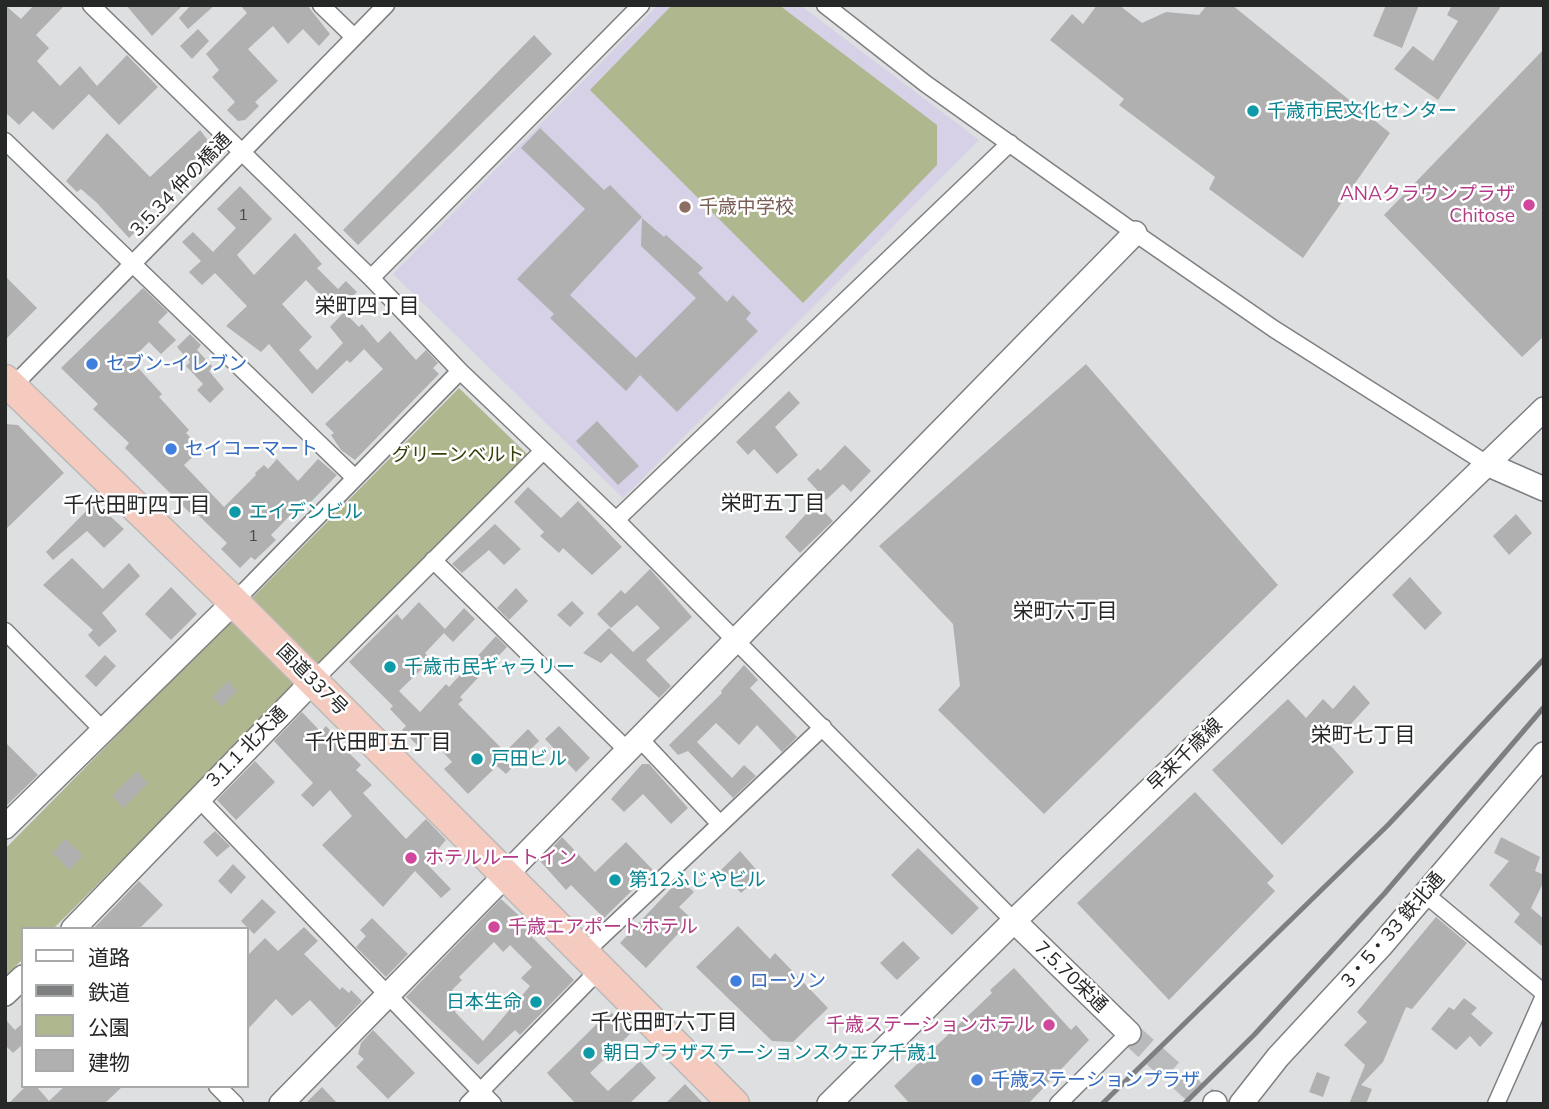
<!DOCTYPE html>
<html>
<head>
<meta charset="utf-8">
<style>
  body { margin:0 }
  #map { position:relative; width:1549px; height:1109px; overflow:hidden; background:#dedfe0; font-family:Mulish,"Noto Sans JP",sans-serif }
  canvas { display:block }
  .frame { position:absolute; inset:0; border:7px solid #262727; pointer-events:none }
  .legend { position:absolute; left:21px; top:927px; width:228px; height:161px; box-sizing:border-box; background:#fff; border:2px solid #a8a9a9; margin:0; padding:9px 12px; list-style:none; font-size:21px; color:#262727 }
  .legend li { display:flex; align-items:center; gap:14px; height:35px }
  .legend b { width:35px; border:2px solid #a8a9a9 }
</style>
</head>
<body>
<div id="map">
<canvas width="1549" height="1109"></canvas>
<div class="frame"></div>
<ul class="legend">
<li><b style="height:9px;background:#fff"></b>道路</li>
<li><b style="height:9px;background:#7e7f80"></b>鉄道</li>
<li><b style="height:19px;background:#afb78e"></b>公園</li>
<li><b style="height:19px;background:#b0b0b1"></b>建物</li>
</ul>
</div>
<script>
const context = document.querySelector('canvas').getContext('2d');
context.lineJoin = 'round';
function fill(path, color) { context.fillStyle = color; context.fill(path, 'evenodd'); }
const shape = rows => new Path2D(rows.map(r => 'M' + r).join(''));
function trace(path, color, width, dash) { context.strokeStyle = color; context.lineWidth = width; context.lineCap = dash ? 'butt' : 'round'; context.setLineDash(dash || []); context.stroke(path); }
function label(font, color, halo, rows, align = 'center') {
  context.font = font + ' Mulish,"Noto Sans JP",sans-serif'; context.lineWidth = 5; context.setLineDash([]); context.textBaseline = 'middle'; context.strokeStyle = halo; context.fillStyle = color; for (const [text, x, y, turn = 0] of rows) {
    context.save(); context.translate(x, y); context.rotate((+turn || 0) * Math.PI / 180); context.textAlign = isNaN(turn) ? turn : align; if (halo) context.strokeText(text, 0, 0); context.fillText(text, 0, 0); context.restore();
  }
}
fill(shape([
  [658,5,800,5,979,140,623,498,393,274]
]), '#d6d1e7');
fill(shape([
  [672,5,779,5,937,125,937,165,803,303,590,90],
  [459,388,527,454,53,929,23,929,23,959,5,976,5,849]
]), '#afb78e');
fill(shape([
  [5,5,21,19,34,5,65,5,36,35,49,48,37,61,60,86,80,66,97,86,127,55,158,87,119,125,89,94,94,89,53,130,33,111,19,125,5,112],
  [126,5,183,5,152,36],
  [191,5,215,5,188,29,179,18],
  [240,5,307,5,330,34,319,46,303,29,288,44,273,26,248,49,278,81,255,102,259,106,245,120,238,121,227,110,235,102,212,77,219,70,206,54,247,13],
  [1097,5,1119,5,1142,23,1166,12,1199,15,1207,5,1232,5,1390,133,1303,258,1209,189,1215,177,1119,105,1124,99,1050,40,1072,14,1083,24],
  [1386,5,1419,5,1402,48,1373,36],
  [1452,5,1502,5,1438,100,1394,69,1413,46,1433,61,1458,21,1447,15],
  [198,29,209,41,192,59,180,46],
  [534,35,552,54,358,245,343,230],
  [1544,49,1544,336,1522,357,1384,215],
  [540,128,604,190,610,185,642,217,570,295,636,358,696,298,641,246,642,218,664,237,666,235,703,268,698,273,727,302,733,295,751,313,746,319,758,331,677,412,640,375,626,391,550,318,554,314,517,279,585,209,521,148],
  [200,130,213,147,203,157,206,161,141,216,146,221,129,238,97,203,81,189,77,192,66,181,107,133,150,177],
  [240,186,272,219,237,255,254,275,295,233,322,264,317,268,338,289,346,281,357,292,332,315,322,305,326,301,306,280,282,304,312,337,299,350,317,370,343,343,330,327,344,312,359,327,362,324,378,343,390,331,416,360,426,350,438,363,433,368,439,374,355,460,341,450,331,435,334,433,325,424,383,369,364,349,350,363,347,360,312,394,269,344,261,352,226,326,247,306,215,273,202,285,189,272,201,261,182,242,193,232,213,252,236,228,217,209],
  [5,276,37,308,5,340],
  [143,288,168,312,158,322,176,340,161,354,149,342,131,360,162,394,159,397,189,430,186,433,201,449,184,465,224,507,256,475,255,473,264,465,268,469,277,459,298,481,318,459,337,475,307,506,303,502,271,535,276,540,255,560,251,557,240,568,221,549,227,543,195,512,192,515,125,448,129,443,93,409,98,404,61,368],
  [190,334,201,345,197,350,213,367,209,371,224,389,210,403,197,390,203,384,186,366,190,362,177,347],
  [1086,364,1278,585,1044,814,938,710,960,686,953,624,879,546],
  [789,391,800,403,775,427,798,455,777,474,754,449,748,455,736,442],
  [597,421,639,466,618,485,576,441],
  [5,424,18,425,64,473,5,530],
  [845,445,871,471,851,492,843,484,826,500,807,479,818,468,820,471],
  [528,487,561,518,578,501,622,547,592,575,563,548,559,553,540,536,544,532,514,502],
  [95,502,124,529,104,548,87,531,53,560,46,552],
  [816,503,833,521,800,553,785,537],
  [1516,514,1532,533,1509,555,1493,536],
  [495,524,521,549,504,565,489,550,462,573,452,564],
  [72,558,103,589,129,563,140,576,102,613,117,631,99,647,88,635,93,630,43,585],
  [650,569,692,617,646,660,671,686,659,698,611,653,601,663,583,653,609,628,633,652,660,628,637,605,611,628,597,614,621,590,625,594],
  [1410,577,1442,613,1425,630,1392,595],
  [171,587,197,614,171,640,145,614],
  [516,588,528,601,509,620,497,608],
  [572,601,584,613,570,627,557,615],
  [419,602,445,629,464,608,475,619,453,642,444,633,425,653,431,660,399,691,420,712,446,684,449,687,496,636,507,647,460,697,463,700,458,704,505,752,528,729,539,741,506,774,497,766,468,794,444,769,452,762,428,736,418,746,402,730,406,726,390,709,393,706,349,662,397,614,402,620],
  [105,655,116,666,96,687,85,676],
  [744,665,758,680,750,688,797,737,782,752,757,725,739,745,716,723,697,742,732,778,744,765,756,776,733,798,688,751,678,755,669,745,722,693,721,691],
  [228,681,237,691,222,707,212,697],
  [1354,685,1370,703,1331,746,1354,772,1282,845,1212,770,1288,699,1306,718,1323,699,1333,709],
  [302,712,321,732,326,726,343,744,341,745,361,765,356,770,372,785,363,793,406,839,426,819,446,840,426,863,451,889,441,898,415,871,383,907,322,845,352,816,330,790,313,807,301,795,313,783,274,741],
  [559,726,590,758,576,772,545,739],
  [5,742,38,775,5,807],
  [255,761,275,782,236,820,217,800],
  [642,764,649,764,688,808,671,824,643,794,624,812,611,799],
  [137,771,148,783,123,808,112,796],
  [1195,792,1274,876,1267,883,1275,891,1169,1000,1077,903],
  [215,831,230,846,217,857,203,842],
  [562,837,595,872,626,842,653,870,604,918,571,885,566,890,540,861],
  [1501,837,1540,857,1535,871,1544,875,1544,881,1531,908,1544,919,1544,948,1514,922,1520,914,1489,885,1509,861,1494,853],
  [65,839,83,855,70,870,52,853],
  [918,848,979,908,952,935,891,875],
  [740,851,761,875,741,893,721,870],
  [233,864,246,877,231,894,218,881],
  [680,879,694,892,679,907,692,919,646,968,620,943],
  [139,881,163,905,139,929,93,929],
  [262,899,276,912,254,934,241,921],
  [501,899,537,932,532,937,574,980,520,1035,515,1030,478,1065,406,997],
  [494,942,503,952,510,945,532,967,521,978,530,986,483,1041,455,1012,464,1002,452,990,462,980,459,977],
  [1436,917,1467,943,1412,1009,1406,1007,1383,1062,1361,1085,1372,1089,1366,1104,1349,1104,1365,1065,1344,1045,1367,1022,1357,1012],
  [372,918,408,954,386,977,356,947,366,936,360,930],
  [738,926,770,959,775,953,828,1008,793,1042,772,1041,696,967],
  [304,927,318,941,304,954,340,990,342,987,349,993,351,990,362,1001,336,1028,310,1000,292,1016,276,999,247,1030,247,956,265,938,278,951],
  [903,941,920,958,897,980,880,963],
  [1014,968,1071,1030,1076,1025,1089,1040,1028,1104,910,1104,894,1086,992,993,990,990],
  [1464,998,1477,1008,1471,1014,1493,1033,1480,1047,1470,1036,1456,1050,1431,1029,1449,1007,1454,1010],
  [610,1011,631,1033,590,1073,608,1091,640,1061,656,1078,629,1104,576,1104,547,1073],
  [5,1019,15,1030,23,1023,23,1044,13,1053,5,1045],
  [373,1030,415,1073,388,1099,356,1067,364,1059,358,1054,361,1043],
  [1317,1072,1330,1077,1323,1097,1309,1092],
  [685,1084,704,1104,665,1104],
  [26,1086,36,1086,49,1101,65,1086,123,1086,104,1104,8,1104],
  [322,1087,338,1104,305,1104]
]), '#b0b0b1');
trace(shape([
  [1129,1033,1198,1095,1215,1103]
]), '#b9babb', 23, [23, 11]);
const street = shape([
  [91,5,371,278,460,371,616,520,1014,921],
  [321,5,354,37],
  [825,5,926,84,1135,233,1274,329,1487,464],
  [5,141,355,478],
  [371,278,641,5],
  [7,392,386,5],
  [616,520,1010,143],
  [433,560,627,750],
  [234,602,460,371],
  [5,631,104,731],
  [313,681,543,451],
  [639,738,720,824],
  [197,797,493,1104],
  [1425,894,1544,993],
  [584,953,823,727],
  [217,1086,235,1104],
  [468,1104,600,969],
  [1058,1104,1129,1033],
  [1496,1104,1544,996]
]);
const secondary = shape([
  [1487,464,1544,489],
  [5,827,234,602],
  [1014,921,1129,1033],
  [73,929,313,681],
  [5,994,23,977],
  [1215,1103,1215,1104],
  [281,1104,1135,233],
  [829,1104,1014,921,1544,409],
  [1241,1104,1278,1057,1380,947,1544,754]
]);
const highway = shape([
  [5,380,234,602,734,1104]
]);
trace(street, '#7e7f80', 19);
trace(secondary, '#7e7f80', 26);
trace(highway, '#bababa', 33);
trace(street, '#fff', 16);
trace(secondary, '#fff', 23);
trace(highway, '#f4cbbe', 30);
trace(shape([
  [1102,1104,1388,825,1544,659],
  [1184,1104,1254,1035,1384,894,1544,707]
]), '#7e7f80', 5);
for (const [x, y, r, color] of [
  [1253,111,7,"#0f9aa8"],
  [1529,205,7,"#d1479c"],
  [685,207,7,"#8d6e63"],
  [92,364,7,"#3f7fe0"],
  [171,449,7,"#3f7fe0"],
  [235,512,7,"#0f9aa8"],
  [390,667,7,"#0f9aa8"],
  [477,759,7,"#0f9aa8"],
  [411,858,7,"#d1479c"],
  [615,880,7,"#0f9aa8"],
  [494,927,7,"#d1479c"],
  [736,981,7,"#3f7fe0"],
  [536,1002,7,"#0f9aa8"],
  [1049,1025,7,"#d1479c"],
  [589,1053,7,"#0f9aa8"],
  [977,1080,7,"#3f7fe0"]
]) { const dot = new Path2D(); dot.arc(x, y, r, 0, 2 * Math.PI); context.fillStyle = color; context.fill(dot); trace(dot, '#fff', 2.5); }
label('16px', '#48494a', null, [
  ["1",243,215],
  ["1",253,536]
]);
label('19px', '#0d838f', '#fff', [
  ["千歳市民文化センター",1267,111],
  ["エイデンビル",249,512],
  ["千歳市民ギャラリー",404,667],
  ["戸田ビル",491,759],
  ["第12ふじやビル",629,880],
  ["日本生命",522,1002,"right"],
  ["朝日プラザステーションスクエア千歳1",603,1053]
], 'left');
label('19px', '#262727', '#fff', [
  ["3.5.34 仲の橋通",181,185,-46],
  ["国道337号",312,680,45],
  ["3.1.1 北大通",247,747,-45],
  ["早来千歳線",1185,755,-44],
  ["3・5・33 鉄北通",1393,930,-49],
  ["7.5.70栄通",1071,977,44]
]);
label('19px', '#b23c85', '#fff', [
  ["ANAクラウンプラザ",1515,194],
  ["Chitose",1515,216],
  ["ホテルルートイン",425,858,"left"],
  ["千歳エアポートホテル",508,927,"left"],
  ["千歳ステーションホテル",1035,1025]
], 'right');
label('19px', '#785e54', '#fff', [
  ["千歳中学校",699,207]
], 'left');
label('19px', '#366cbe', '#fff', [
  ["セブン-イレブン",106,364],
  ["セイコーマート",185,449],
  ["ローソン",750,981],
  ["千歳ステーションプラザ",991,1080]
], 'left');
label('19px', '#393f0b', '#fff', [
  ["グリーンベルト",458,455]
]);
label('21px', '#262727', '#fff', [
  ["栄町四丁目",367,307],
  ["栄町五丁目",773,504],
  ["千代田町四丁目",137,506],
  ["栄町六丁目",1065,612],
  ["栄町七丁目",1363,736],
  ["千代田町五丁目",378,743],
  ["千代田町六丁目",664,1023]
]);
</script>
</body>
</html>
